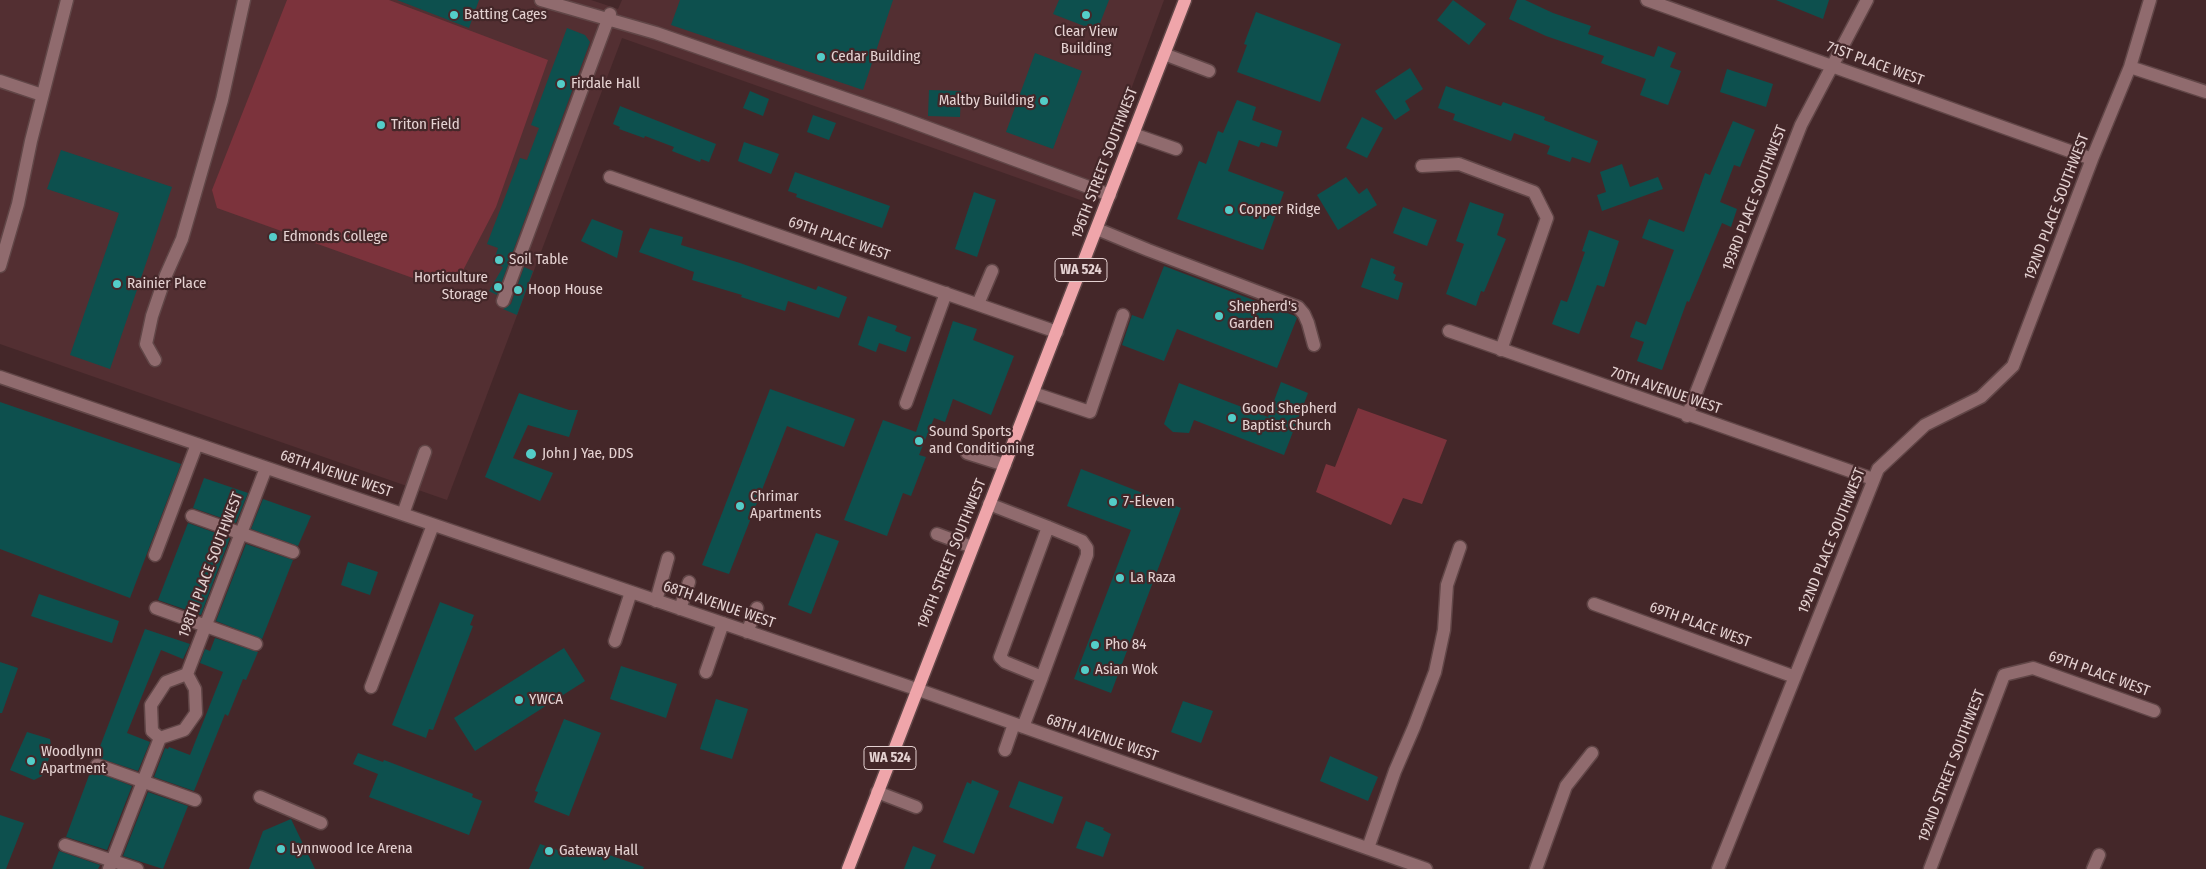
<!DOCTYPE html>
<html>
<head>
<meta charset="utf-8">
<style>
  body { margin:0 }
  canvas { display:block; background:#442729 }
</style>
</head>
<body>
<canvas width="2206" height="869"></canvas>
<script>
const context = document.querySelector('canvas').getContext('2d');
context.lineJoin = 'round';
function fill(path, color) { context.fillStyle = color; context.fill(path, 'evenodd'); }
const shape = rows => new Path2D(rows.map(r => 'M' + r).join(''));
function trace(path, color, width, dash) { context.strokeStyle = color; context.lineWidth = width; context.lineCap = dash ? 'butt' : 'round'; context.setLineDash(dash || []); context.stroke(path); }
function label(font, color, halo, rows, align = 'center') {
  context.font = font + ' "Fira Sans Condensed",sans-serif'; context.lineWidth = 4.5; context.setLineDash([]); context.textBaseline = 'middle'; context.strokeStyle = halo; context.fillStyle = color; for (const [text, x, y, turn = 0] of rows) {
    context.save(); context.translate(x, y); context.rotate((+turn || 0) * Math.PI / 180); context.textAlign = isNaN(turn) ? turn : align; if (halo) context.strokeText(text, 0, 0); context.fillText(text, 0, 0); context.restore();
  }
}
fill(shape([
  [0,0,591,0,618,9,622,0,1164,0,1089,203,622,38,447,500,0,344]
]), '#532f32');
fill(shape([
  [287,0,389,0,548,60,496,207,458,280,424,282,217,208,212,190],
  [1358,408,1447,440,1422,504,1403,498,1391,525,1316,492,1326,464,1335,467]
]), '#7c333c');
fill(shape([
  [397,0,479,0,469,28],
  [680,0,893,0,863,90,671,25],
  [1059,0,1109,0,1097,31,1053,14],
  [1453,0,1486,24,1469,45,1437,20],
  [1517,0,1525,0,1553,13,1591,26,1588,34,1654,57,1658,46,1676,53,1670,67,1681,71,1668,105,1640,95,1646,79,1601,63,1604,56,1546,36,1509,19],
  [1776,0,1829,0,1823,19],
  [1256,12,1341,44,1320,102,1237,72,1247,45,1244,44],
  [567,28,585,35,590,42,497,295,489,291,503,267,493,263,498,248,487,244,520,158,527,160,539,128,531,125],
  [1035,53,1082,71,1053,149,1006,132],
  [1410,68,1423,89,1405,101,1410,110,1395,120,1375,91],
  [1727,69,1773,84,1766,107,1720,92],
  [1446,86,1501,106,1503,102,1545,117,1544,120,1598,141,1590,163,1572,157,1570,162,1547,154,1550,146,1514,133,1511,141,1453,120,1455,114,1438,108],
  [929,90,961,91,960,117,928,116],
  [750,91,769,99,763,116,743,108],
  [1237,100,1256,107,1252,120,1282,131,1277,147,1261,142,1259,147,1239,140,1228,171,1284,192,1263,250,1177,219,1199,161,1206,164,1218,131,1223,133],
  [620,106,716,144,709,162,701,159,700,162,672,151,674,147,645,136,644,138,619,129,620,127,613,124],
  [813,115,836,123,829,140,807,132],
  [1362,117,1383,128,1367,158,1346,148],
  [1733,121,1755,130,1740,167,1734,165,1720,202,1737,209,1731,227,1722,223,1689,302,1687,301,1662,370,1637,361,1644,342,1630,337,1636,321,1646,325,1674,250,1642,238,1649,219,1684,232,1705,173,1710,175],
  [744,142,779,154,771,174,738,161],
  [61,150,172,187,110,369,70,355,119,213,47,189],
  [1622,164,1630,187,1658,177,1663,189,1602,211,1597,195,1606,192,1600,172],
  [795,172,890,206,882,228,796,197,797,194,788,191],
  [1346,177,1359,194,1367,188,1377,205,1338,230,1317,195],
  [974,192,996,200,977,257,955,249],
  [1470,202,1504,214,1497,235,1506,239,1484,292,1481,291,1476,306,1446,294,1464,244,1456,241],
  [1403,207,1437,220,1427,246,1393,233],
  [592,219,623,231,617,258,581,241],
  [650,228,683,237,681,245,740,263,808,287,816,290,818,286,847,297,839,318,788,301,785,311,741,297,742,295,692,280,694,272,639,252],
  [1589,230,1619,241,1604,287,1597,285,1579,334,1552,324,1561,300,1567,302,1573,286,1585,252,1582,251],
  [1371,258,1395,267,1393,273,1396,275,1394,280,1403,283,1398,300,1361,287],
  [1164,266,1295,316,1297,318,1277,368,1177,329,1164,361,1122,345,1132,315,1143,319],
  [524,267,533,271,517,315,503,309,511,304],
  [868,316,897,326,895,331,911,337,906,352,879,343,876,352,858,345],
  [953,321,977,329,973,340,1014,356,991,415,953,399,945,422,934,418,919,455,926,457,911,496,903,493,887,536,844,520,883,420,916,432],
  [1281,382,1308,393,1284,455,1194,420,1189,433,1173,432,1164,424,1179,383,1268,417],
  [770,389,855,419,844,447,787,426,729,574,702,565],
  [519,393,569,410,578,410,569,437,528,425,513,458,553,473,540,501,485,477],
  [0,402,181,464,130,598,0,549],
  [1081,469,1181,508,1111,693,1074,679,1131,530,1067,506],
  [204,478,248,493,236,523,193,508],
  [263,499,311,516,298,546,251,529],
  [188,523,230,538,201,615,158,600],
  [816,533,839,541,811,614,788,605],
  [246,544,293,560,262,639,216,621],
  [348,562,378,572,370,595,341,585],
  [39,594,119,621,112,643,31,616],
  [440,602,474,615,470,625,473,626,433,730,429,729,426,738,392,725],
  [145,629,190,644,183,659,161,650,146,686,127,733,150,742,138,771,96,757],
  [215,638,258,652,246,680,243,679,228,716,225,714,194,791,154,777,165,748,168,749,169,747,190,755,223,672,200,663,205,649,210,651],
  [564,648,585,681,475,751,454,718],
  [0,662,18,668,2,713,0,713],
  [621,666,677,684,666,718,610,699],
  [716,699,748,709,732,759,700,749],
  [1183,701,1213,711,1201,743,1171,732],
  [564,719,601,733,569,816,534,802,538,792,535,791],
  [27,732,50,739,52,751,42,776,34,780,10,770],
  [358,753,383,762,384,760,473,794,472,797,482,801,469,835,369,797,378,774,353,764],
  [1330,756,1378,777,1368,801,1320,781],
  [91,770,132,786,107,850,66,837],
  [972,780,999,791,974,854,943,842,967,782,971,784],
  [1019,781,1063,797,1053,824,1009,807],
  [148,792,188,806,163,869,123,856],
  [0,815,24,823,6,869,0,869],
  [291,819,315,869,249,869,263,831],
  [1086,821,1104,828,1103,830,1111,834,1103,857,1076,848],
  [540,844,578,857,583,846,644,867,643,869,529,869],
  [913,846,936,855,930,869,904,869],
  [59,851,100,865,98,869,52,869]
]), '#0d504e');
const minor = shape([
  [541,0,656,33,896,116,1110,195],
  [1647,0,2092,159],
  [1164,54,1209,71],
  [2130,67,2206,92],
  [0,81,42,95],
  [1133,134,1176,149],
  [1422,166,1459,164,1534,192,1547,218,1501,350],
  [610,177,1057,332],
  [1097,229,1148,250,1298,307,1304,314,1308,323,1314,345],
  [0,266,18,204,31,141,67,0],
  [503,301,610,14],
  [978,304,992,271],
  [1449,331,1873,479],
  [155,360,146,344,152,316,166,275,182,239,222,100,244,0],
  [0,377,916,689,1426,869],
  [1033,393,1090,412,1123,315],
  [906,403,946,293],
  [1687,416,1801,125,1867,0],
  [967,453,1005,465],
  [989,504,1048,527,1082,541,1087,548,1087,555,1042,677,1005,662,1000,657,1048,527],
  [403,514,425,452],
  [192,516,293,552],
  [937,534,972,547],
  [155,555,197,444],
  [656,601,668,558],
  [1594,604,1795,677],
  [156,608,256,644],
  [680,609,689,582],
  [747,632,757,608],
  [615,641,631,592],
  [706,672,723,623],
  [371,687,433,525],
  [1023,727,1042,677],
  [160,738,184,730,196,713,195,689,187,674,266,468],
  [160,738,152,731,151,705,166,682,187,674],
  [1005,750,1014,724],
  [97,765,195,800],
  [877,792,916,807],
  [260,797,321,823],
  [65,845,137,869],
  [1368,848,1395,771,1414,727,1435,672,1444,630,1447,585,1460,547],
  [109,869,160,738],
  [1536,869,1566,786,1592,753],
  [1718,869,1878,469,1925,425,1981,397,2013,366,2092,159,2130,67,2150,0],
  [1930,869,2004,675,2033,668,2154,711],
  [2093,869,2099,855]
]);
const major = shape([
  [848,869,1185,0]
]);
trace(minor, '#614647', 15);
trace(major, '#614647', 15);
trace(minor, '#906b6e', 12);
trace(major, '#efa5aa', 12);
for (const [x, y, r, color] of [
  [454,15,5,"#54cdc8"],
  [1086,15,5,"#54cdc8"],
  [821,57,5,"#54cdc8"],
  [561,84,5,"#54cdc8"],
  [1044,101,5,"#54cdc8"],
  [381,125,5,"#54cdc8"],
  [1229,210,5,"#54cdc8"],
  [273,237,5,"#54cdc8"],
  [499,260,5,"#54cdc8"],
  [117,284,5,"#54cdc8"],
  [498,287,5,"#54cdc8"],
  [518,290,5,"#54cdc8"],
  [1219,316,5,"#54cdc8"],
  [1232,418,5,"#54cdc8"],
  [919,441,5,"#54cdc8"],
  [531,454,6,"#54cdc8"],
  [1113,502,5,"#54cdc8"],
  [740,506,5,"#54cdc8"],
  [1120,578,5,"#54cdc8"],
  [1095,645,5,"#54cdc8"],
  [1085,670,5,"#54cdc8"],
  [519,700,5,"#54cdc8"],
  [31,761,5,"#54cdc8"],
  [281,849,5,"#54cdc8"],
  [549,851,5,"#54cdc8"]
]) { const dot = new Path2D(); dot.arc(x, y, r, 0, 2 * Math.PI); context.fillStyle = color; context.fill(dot); trace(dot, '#442729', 2); }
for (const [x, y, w] of [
  [1081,270,52],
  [890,758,52]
]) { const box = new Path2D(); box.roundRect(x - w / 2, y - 11.5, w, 23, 4); context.fillStyle = '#442729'; context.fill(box); trace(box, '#e5d2d2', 1); }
label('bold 14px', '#e5d2d2', null, [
  ["WA 524",1081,270],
  ["WA 524",890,758]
]);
label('15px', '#e5d2d2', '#442729', [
  ["Batting Cages",464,15],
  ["Clear View",1086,32,"center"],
  ["Building",1086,49,"center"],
  ["Cedar Building",831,57],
  ["Firdale Hall",571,84],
  ["Maltby Building",1034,101,"right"],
  ["Triton Field",391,125],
  ["Copper Ridge",1239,210],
  ["Edmonds College",283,237],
  ["Soil Table",509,260],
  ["Horticulture",488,278,"right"],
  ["Storage",488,295,"right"],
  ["Rainier Place",127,284],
  ["Hoop House",528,290],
  ["Shepherd's",1229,307],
  ["Garden",1229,324],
  ["Good Shepherd",1242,409],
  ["Baptist Church",1242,426],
  ["Sound Sports",929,432],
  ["and Conditioning",929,449],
  ["John J Yae, DDS",542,454],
  ["Chrimar",750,497],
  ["Apartments",750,514],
  ["7-Eleven",1123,502],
  ["La Raza",1130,578],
  ["Pho 84",1105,645],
  ["Asian Wok",1095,670],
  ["YWCA",529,700],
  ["Woodlynn",41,752],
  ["Apartment",41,769],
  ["Lynnwood Ice Arena",291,849],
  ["Gateway Hall",559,851]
], 'left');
label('15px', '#e5d2d2', '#442729', [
  ["71ST PLACE WEST",1875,64,20],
  ["196TH STREET SOUTHWEST",1105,163,-69],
  ["193RD PLACE SOUTHWEST",1755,198,-69],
  ["192ND PLACE SOUTHWEST",2057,207,-69],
  ["69TH PLACE WEST",839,239,19],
  ["70TH AVENUE WEST",1666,391,19],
  ["68TH AVENUE WEST",336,474,19],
  ["192ND PLACE SOUTHWEST",1832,541,-68],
  ["196TH STREET SOUTHWEST",952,554,-68],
  ["198TH PLACE SOUTHWEST",211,565,-69],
  ["68TH AVENUE WEST",719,605,19],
  ["69TH PLACE WEST",1700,625,20],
  ["69TH PLACE WEST",2099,674,20],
  ["68TH AVENUE WEST",1102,738,19],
  ["192ND STREET SOUTHWEST",1952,766,-69]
]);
</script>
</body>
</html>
